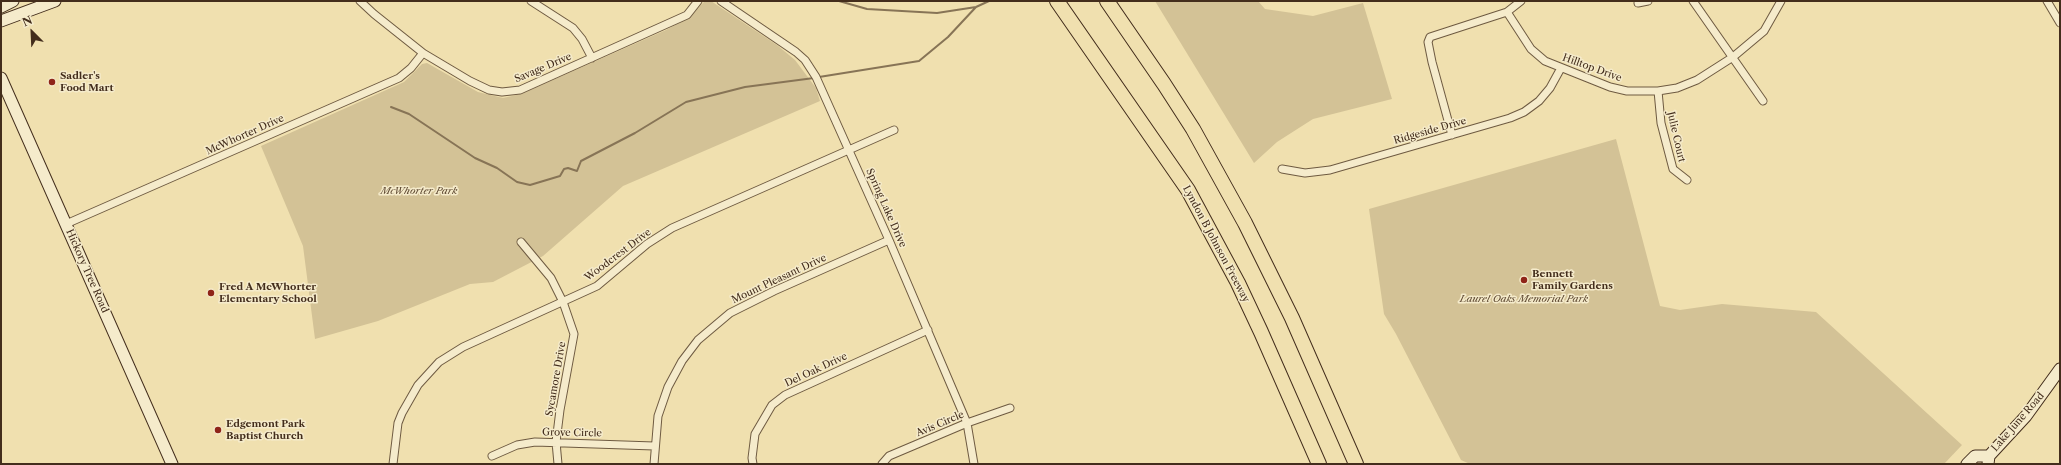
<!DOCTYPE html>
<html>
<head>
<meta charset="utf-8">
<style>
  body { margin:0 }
  #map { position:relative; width:2061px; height:465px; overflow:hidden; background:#f0e0af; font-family:"Libre Caslon Text",serif }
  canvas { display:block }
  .frame { position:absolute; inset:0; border:2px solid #432d1c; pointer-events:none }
  .north { position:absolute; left:12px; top:12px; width:40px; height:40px; -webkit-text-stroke:3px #f5ebcb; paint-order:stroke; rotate:336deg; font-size:11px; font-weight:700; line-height:16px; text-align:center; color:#432d1c }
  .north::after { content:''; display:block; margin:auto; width:14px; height:18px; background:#432d1c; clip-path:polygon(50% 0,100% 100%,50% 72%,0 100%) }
</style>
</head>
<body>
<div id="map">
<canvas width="2061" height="465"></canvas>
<div class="frame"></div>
<div class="north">N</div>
</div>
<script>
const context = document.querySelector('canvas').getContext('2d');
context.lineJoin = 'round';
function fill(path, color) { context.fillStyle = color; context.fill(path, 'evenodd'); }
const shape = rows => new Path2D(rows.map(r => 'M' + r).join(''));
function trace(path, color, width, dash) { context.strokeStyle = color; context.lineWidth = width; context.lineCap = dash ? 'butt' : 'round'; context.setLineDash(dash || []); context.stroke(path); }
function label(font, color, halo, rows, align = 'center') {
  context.font = font + ' "Libre Caslon Text",serif'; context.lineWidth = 3; context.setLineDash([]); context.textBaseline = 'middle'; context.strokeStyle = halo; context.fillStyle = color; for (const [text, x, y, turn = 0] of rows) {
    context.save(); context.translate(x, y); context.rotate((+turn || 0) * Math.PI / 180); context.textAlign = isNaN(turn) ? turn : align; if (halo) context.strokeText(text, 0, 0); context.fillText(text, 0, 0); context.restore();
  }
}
fill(shape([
  [711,1,777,45,795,60,816,88,820,101,623,186,543,256,493,282,470,284,378,321,315,339,303,246,261,146,404,82,422,64,427,63,478,92,503,98,521,94,666,30,686,19,704,2],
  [1155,1,1258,1,1265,9,1313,16,1363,3,1392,99,1313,119,1277,142,1254,163],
  [1616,139,1660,306,1680,310,1722,304,1816,312,1962,445,1944,464,1470,464,1461,460,1396,334,1384,314,1369,209]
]), '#d3c296');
trace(shape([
  [839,1,867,9,937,13,976,7,989,1],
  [819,77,919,61,948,37,976,7],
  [391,107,409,114,475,158,497,168,517,182,530,185,560,176,564,169,568,168,577,171,581,161,635,133,686,102,745,87,814,78]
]), '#877456', 2);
const street = shape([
  [360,1,374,14,423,53,470,81,489,90,502,92,520,90,687,15,698,1],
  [531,1,573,28,582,39,592,58],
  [721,1,796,52,805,60,816,77,889,240,967,423,974,464],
  [1693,1,1763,101],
  [2047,1,2060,23],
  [1638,3,1648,1],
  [1507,12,1531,49,1545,61,1610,87,1627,91,1658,91,1677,88,1697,80,1733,57,1764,31,1781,1],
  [1658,91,1661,123,1673,169,1687,180],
  [1452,135,1432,62,1428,42,1430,37,1507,12,1521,1],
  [1282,169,1305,173,1330,170,1510,118,1524,112,1539,101,1550,88,1561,68],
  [66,224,399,78,411,68,423,53],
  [521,242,551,278,563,302,574,334,560,410,556,442,558,464],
  [492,456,517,445,535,442,654,446],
  [393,464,398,423,402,413,418,385,439,362,463,347,597,286,647,244,672,228,894,130],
  [654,464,658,416,668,387,682,361,698,340,730,313,774,291,889,240],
  [753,464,752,458,755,434,772,405,785,395,928,330],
  [882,464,889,456,967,423,1010,408]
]);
const secondary = shape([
  [1,7,13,1],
  [1,21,55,1],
  [1,78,172,464],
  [1967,464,1975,456,1989,456],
  [1988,464,1989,456,2026,416,2060,369]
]);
const highway = shape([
  [1057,1,1188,190,1238,283,1261,332,1319,464],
  [1107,1,1164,84,1193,129,1245,223,1292,318,1356,464]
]);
trace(street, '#6e5a41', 9);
trace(secondary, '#432d1c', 13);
trace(highway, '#432d1c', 16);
trace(street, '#f5ebcb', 7);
trace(secondary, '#f5ebcb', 11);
trace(highway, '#f0e0af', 14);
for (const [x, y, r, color] of [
  [52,82,4,"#8f2418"],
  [1524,280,4,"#8f2418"],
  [211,293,4,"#8f2418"],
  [218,430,4,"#8f2418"]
]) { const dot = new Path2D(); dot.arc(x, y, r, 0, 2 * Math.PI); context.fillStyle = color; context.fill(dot); trace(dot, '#f5ebcb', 1.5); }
label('10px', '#432d1c', '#f5ebcb', [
  ["Savage Drive",543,68,-23],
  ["Hilltop Drive",1592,68,20],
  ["Ridgeside Drive",1430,131,-16],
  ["McWhorter Drive",245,135,-24],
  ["Julie Court",1676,137,77],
  ["Spring Lake Drive",886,208,66],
  ["Lyndon B Johnson Freeway",1216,244,62],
  ["Woodcrest Drive",618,255,-37],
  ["Hickory Tree Road",87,271,66],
  ["Mount Pleasant Drive",779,279,-25],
  ["Del Oak Drive",816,370,-25],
  ["Sycamore Drive",556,379,-80],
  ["Lake June Road",2018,422,-49],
  ["Avis Circle",940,424,-23],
  ["Grove Circle",572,433,1]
]);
label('bold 10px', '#432d1c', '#f5ebcb', [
  ["Sadler's",60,76],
  ["Food Mart",60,88],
  ["Bennett",1532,274],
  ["Family Gardens",1532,286],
  ["Fred A McWhorter",219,287],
  ["Elementary School",219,299],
  ["Edgemont Park",226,424],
  ["Baptist Church",226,436]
], 'left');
label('italic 10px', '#604b34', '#f5ebcb', [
  ["McWhorter Park",419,191],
  ["Laurel Oaks Memorial Park",1524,299]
]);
</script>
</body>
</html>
